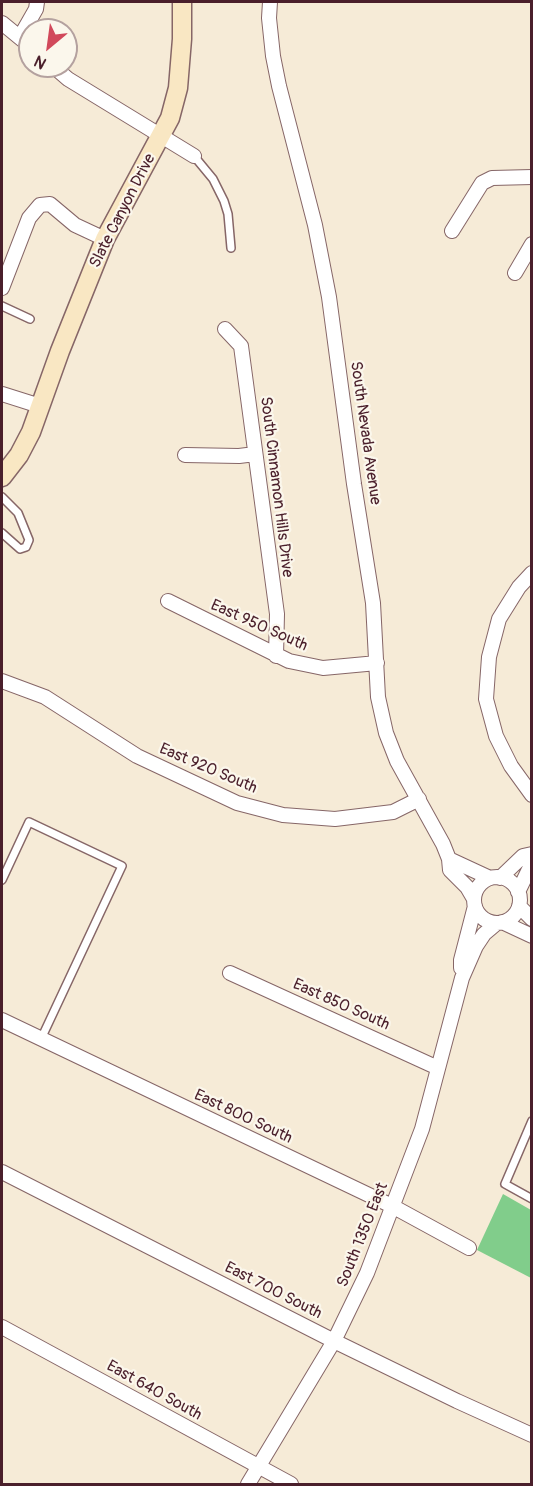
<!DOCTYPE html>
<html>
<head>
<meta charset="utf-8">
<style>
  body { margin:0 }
  #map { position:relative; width:533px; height:1486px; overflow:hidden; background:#f6ebd7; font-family:Pangolin,sans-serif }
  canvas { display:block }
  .frame { position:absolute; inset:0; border:3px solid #4a1f2b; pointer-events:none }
  .north { position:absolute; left:18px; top:18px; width:60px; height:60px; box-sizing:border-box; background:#fbf7ec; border:2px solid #b4a19f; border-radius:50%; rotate:209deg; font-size:16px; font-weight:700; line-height:24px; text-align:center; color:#4a1f2b }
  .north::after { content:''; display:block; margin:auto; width:21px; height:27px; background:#d1495b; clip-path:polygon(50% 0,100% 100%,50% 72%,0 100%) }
</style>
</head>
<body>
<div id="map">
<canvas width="533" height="1486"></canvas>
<div class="frame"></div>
<div class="north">N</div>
</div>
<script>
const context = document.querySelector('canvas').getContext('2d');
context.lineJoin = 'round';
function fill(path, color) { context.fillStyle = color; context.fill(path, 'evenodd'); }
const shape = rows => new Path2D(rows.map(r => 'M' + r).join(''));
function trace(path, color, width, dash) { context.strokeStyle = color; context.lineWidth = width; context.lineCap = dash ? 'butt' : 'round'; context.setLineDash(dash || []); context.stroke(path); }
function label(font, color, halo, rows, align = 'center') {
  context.font = font + ' Pangolin,sans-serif'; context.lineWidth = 4.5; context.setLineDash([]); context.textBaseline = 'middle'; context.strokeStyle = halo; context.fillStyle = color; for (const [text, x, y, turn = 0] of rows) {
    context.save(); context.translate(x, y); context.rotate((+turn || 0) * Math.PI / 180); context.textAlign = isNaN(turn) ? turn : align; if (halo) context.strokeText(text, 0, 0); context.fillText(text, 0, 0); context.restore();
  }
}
fill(shape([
  [503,1194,531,1210,531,1278,477,1250]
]), '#81cd8b');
const lane = shape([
  [194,156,213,179,224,201,228,214,231,248],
  [2,306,30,319],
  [2,497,18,513,29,540,26,547,20,549,2,533],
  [2,880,29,822,122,866,41,1039],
  [532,1121,505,1184,532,1199]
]);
const street = shape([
  [270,2,269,18,273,56,279,86,315,225,329,297,354,484,373,603,378,697,386,733,397,761,443,844,449,859,450,870,467,887,474,899],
  [2,23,30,46],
  [20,37,36,9,37,2],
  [53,66,68,79,194,156],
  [452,231,482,183,492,178,532,177],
  [515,273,532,244],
  [2,288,29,218,40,205,50,204,75,225,105,239],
  [225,329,241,346,277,614,276,656],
  [2,394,40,406],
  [185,455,239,456,255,454],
  [532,573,519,587,499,619,489,657,486,699,496,736,511,766,532,795],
  [168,601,289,661,323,668,377,663],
  [2,681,45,697,137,756,237,803,283,815,335,819,393,812,419,799],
  [449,859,490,878],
  '474 900a23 23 0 1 1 46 0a23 23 0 1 1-46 0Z',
  [500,878,523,856,532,854],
  [518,892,532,863],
  [519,906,532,919],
  [502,922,532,936],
  [461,968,461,960,475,906],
  [230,973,438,1068],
  [2,1020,392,1206,469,1248],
  [2,1172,334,1341,457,1401,532,1435],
  [2,1327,291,1484],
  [248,1484,334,1341,367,1273,422,1129,462,978,476,946,484,934,497,923]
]);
const secondary = shape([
  [2,477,19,455,31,432,60,351,105,239,170,118,178,88,182,39,182,2]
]);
trace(lane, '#866667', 10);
trace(street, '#866667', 16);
trace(secondary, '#866667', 21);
trace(lane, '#fff', 7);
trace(street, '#fff', 14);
trace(secondary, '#f9e7c3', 18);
label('16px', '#4a1f2b', '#fbf7ec', [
  ["Slate Canyon Drive",123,211,-63],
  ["South Nevada Avenue",365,433,82],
  ["South Cinnamon Hills Drive",276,487,83],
  ["East 950 South",259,626,24],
  ["East 920 South",208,769,23],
  ["East 850 South",341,1005,24],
  ["East 800 South",243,1117,25],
  ["South 1350 East",363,1235,-68],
  ["East 700 South",273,1291,27],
  ["East 640 South",154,1391,29]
]);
</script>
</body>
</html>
